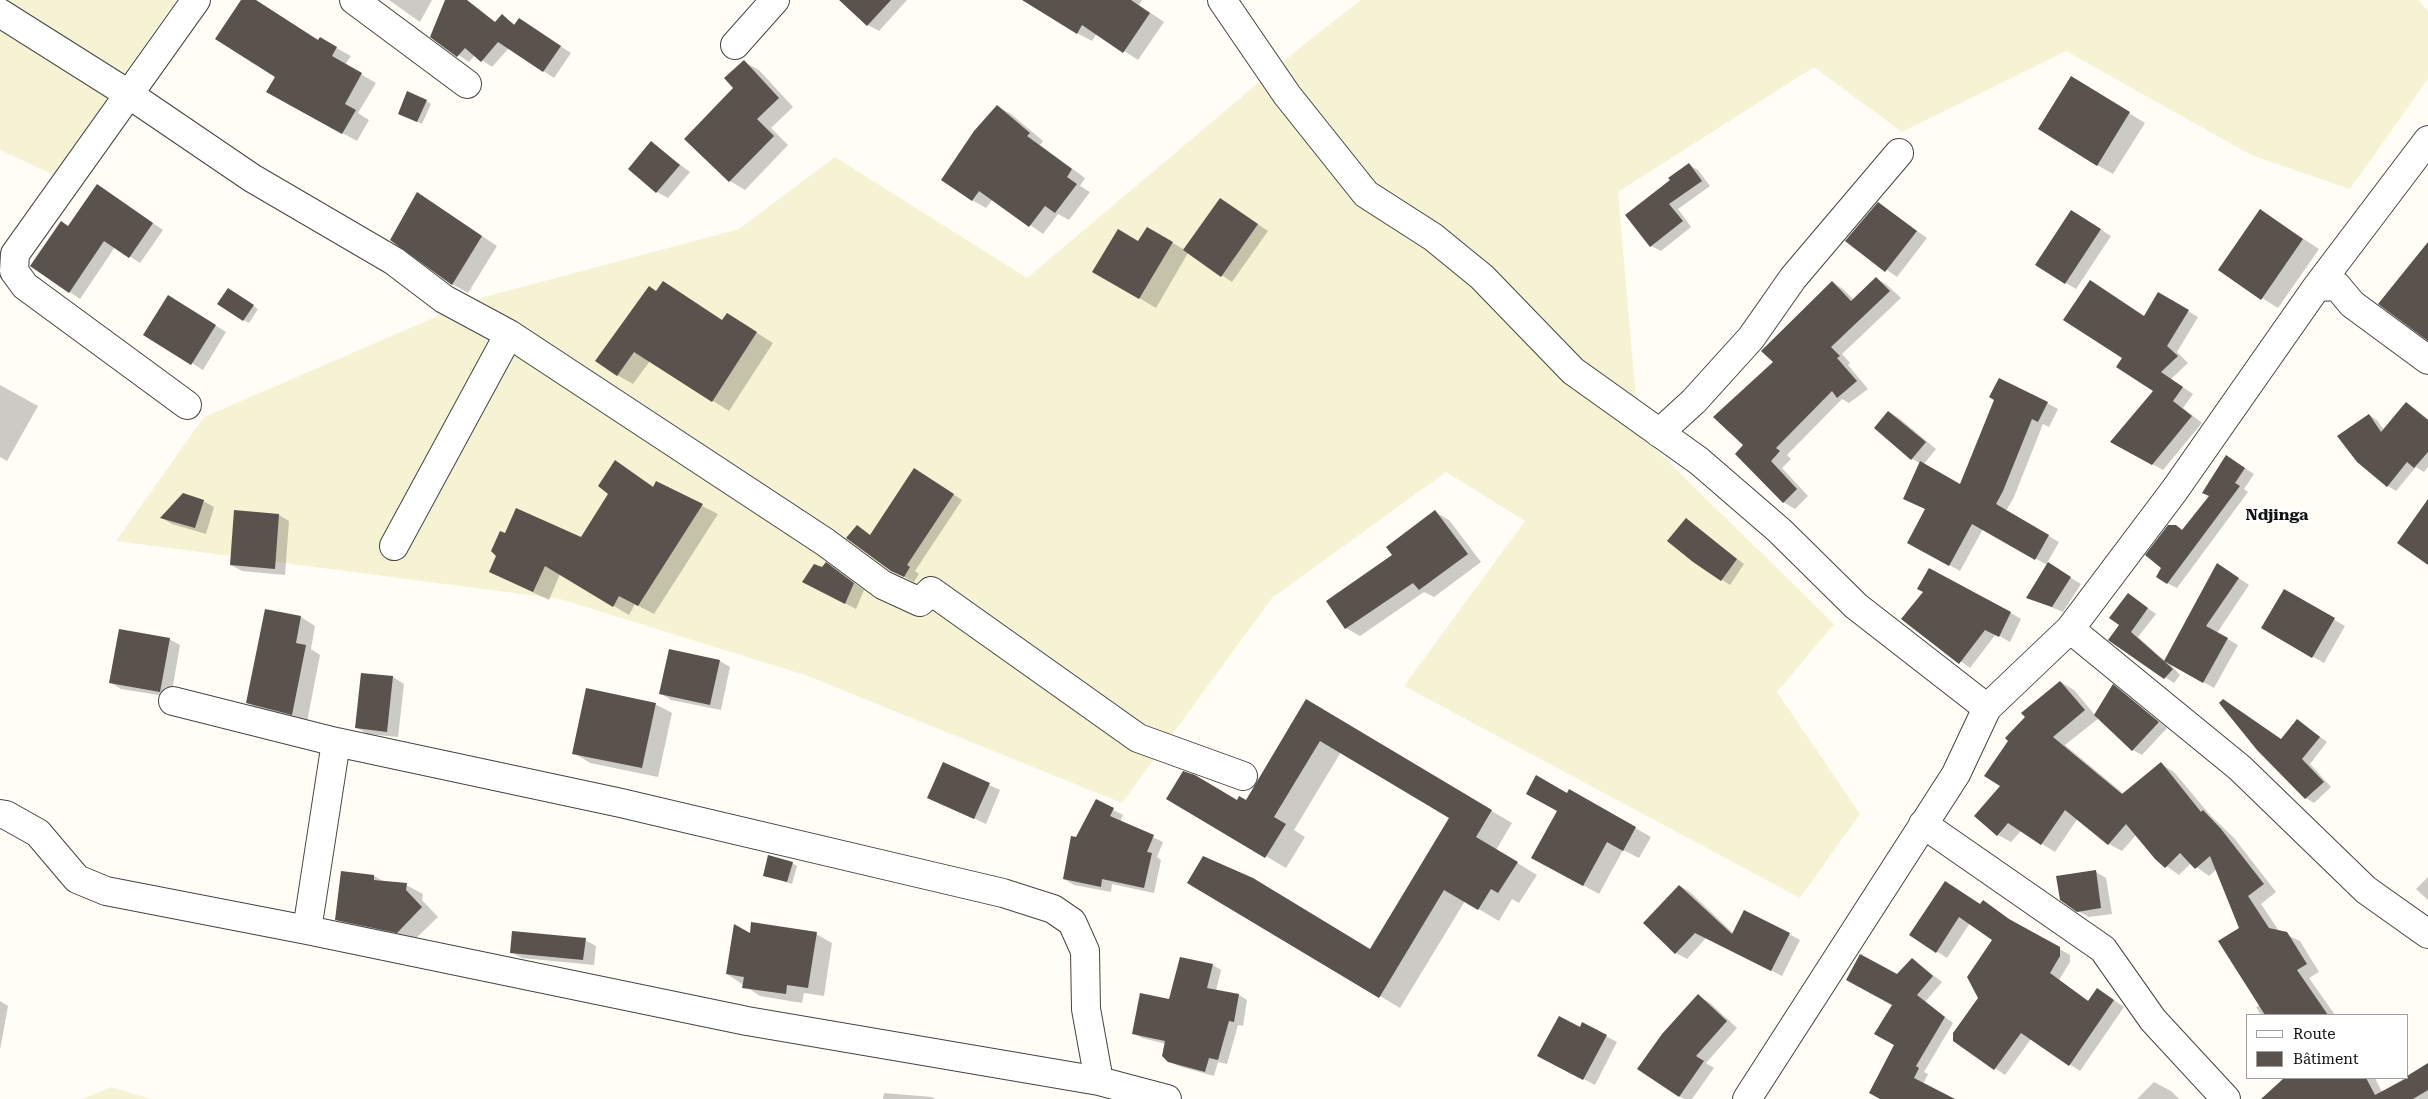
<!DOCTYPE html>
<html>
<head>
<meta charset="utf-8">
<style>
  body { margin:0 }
  #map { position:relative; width:2428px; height:1099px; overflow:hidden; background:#fffdf5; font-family:"Roboto Serif",serif }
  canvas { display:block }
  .legend { position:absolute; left:2246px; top:1014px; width:162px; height:65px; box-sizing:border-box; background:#fff; border:1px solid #a0a0a0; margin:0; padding:6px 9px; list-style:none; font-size:15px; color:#111 }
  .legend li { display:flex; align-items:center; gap:10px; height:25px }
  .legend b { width:25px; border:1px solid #a0a0a0 }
</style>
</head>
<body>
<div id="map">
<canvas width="2428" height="1099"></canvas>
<ul class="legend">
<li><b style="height:6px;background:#fff"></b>Route</li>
<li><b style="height:14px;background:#5a524d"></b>Bâtiment</li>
</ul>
</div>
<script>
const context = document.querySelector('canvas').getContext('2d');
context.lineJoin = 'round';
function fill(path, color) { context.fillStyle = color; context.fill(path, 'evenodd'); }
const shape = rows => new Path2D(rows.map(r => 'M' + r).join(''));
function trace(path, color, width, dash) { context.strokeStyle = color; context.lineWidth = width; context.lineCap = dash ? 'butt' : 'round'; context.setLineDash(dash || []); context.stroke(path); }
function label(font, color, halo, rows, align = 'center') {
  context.font = font + ' "Roboto Serif",serif'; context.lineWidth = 5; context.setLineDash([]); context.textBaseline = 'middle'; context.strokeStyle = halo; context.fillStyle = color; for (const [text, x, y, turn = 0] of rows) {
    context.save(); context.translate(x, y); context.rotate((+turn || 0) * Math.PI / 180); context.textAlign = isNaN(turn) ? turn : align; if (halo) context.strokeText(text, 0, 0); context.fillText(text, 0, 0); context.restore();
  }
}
fill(shape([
  [0,0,176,0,54,175,0,150],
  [1361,0,2418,0,2428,11,2428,79,2350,189,2251,155,2066,51,1902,132,1814,67,1618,192,1639,433,1834,624,1777,692,1860,814,1800,898,1404,686,1525,521,1446,472,1272,598,1122,803,805,675,560,599,116,541,204,417,477,299,739,229,835,157,1027,278,1302,46],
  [111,1087,151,1099,82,1099]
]), '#f6f3d4');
fill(shape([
  [242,0,255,0,319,41,320,39,351,56,345,65,376,83,358,113,369,120,357,141,268,92,276,77],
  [389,0,432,0,420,22],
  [446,0,466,0,496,23,502,16,516,25,530,26,571,53,554,78,509,48,492,67,475,55,469,62,431,36],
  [841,0,907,0,879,31,868,25],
  [1069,0,1142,0,1139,5,1164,22,1138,60,1097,33,1092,41,1077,33],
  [744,62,759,70,793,107,771,128,788,145,745,190,730,181,686,139,734,88],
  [2087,87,2145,123,2113,174,2097,165],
  [426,101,431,104,422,124,404,116],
  [997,106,1011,114,1043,141,1040,145,1085,178,1080,186,1090,192,1069,220,1058,214,1043,234,993,199,986,208,972,200],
  [651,143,690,172,668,198,657,192],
  [1689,165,1698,170,1710,186,1678,209,1691,227,1661,251,1651,246,1671,180],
  [108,192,163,230,140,263,115,247,80,299,32,266,69,227],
  [433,203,497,246,468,293,452,284],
  [1878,203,1927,238,1897,277,1846,241],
  [1231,206,1268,231,1232,282,1188,253,1156,308,1094,271,1139,243,1147,228,1185,250],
  [2261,211,2319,249,2278,308,2262,298],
  [2083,218,2111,236,2076,289,2066,283],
  [1876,278,1887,285,1901,298,1842,354,1850,363,1848,365,1868,389,1849,403,1842,399,1787,455,1791,459,1782,468,1808,496,1795,509,1783,502,1745,445,1775,362,1832,282,1843,289,1854,300],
  [233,292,258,309,249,323,218,304],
  [657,292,723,321,743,324,773,343,729,411,650,361,633,384,617,375],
  [2159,294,2198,317,2177,352,2188,363,2171,379,2193,394,2183,408,2202,423,2163,470,2112,442,2155,391,2145,317],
  [179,303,226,332,203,370,145,334],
  [0,385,38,406,7,461,0,457],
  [2047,403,2058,409,2049,427,2043,424,2014,497,2006,511,2059,542,2047,563,2081,584,2063,612,2027,597,2047,565,1983,529,1960,571,1908,542,1926,509,1920,463,1912,459,1889,412,1899,418,1936,449,1923,465,1961,486],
  [2407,403,2428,419,2428,467,2424,472,2416,467,2396,491,2388,486,2369,415,2377,420,2384,430],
  [616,462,654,487,657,483,718,514,654,614,635,604,629,615,560,574,549,600,490,572,582,538,610,493],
  [2235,462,2254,474,2244,489,2248,492,2177,588,2167,583,2183,531],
  [924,475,962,500,915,571,919,574,914,582,892,570,857,526,871,536],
  [203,501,214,507,206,534,172,524,162,518],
  [1435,512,1449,520,1481,562,1434,597,1424,592,1360,636,1346,628,1327,601,1394,555],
  [279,515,289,521,285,575,242,571,231,565],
  [1686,520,1744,564,1730,585,1693,561],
  [827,564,864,590,856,609,814,587],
  [2228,571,2249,585,2217,633,2238,645,2214,688,2168,662,2180,675,2174,683,2110,640,2136,600,2156,614,2138,637,2165,661],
  [2284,591,2345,626,2324,663,2263,628],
  [2011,613,2021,619,2010,642,1996,634,1970,668,1903,619],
  [301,617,315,626,311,649,320,655,307,722,262,711,248,703],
  [169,639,180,645,171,697,121,689,110,682],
  [720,661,730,667,721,710,671,700,660,693],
  [363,674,393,677,404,684,398,737,367,734,356,727],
  [2061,682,2074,690,2095,715,2113,686,2167,728,2142,755,2133,750,2099,718,2065,745,2124,794,2161,764,2174,772,2210,815,2234,838,2276,892,2261,904,2279,931,2300,941,2319,972,2309,978,2335,1015,2261,1015,2256,1007,2260,1005,2241,929,2217,869,2209,876,2191,863,2179,875,2155,858,2136,835,2122,851,2109,844,2078,818,2055,852,2021,831,2011,842,1998,835,2002,786],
  [655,704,672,713,658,777,590,763,574,753],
  [1327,713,1512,823,1496,850,1537,875,1519,903,1512,899,1499,921,1465,901,1400,1008,1380,996,1371,951,1451,818,1341,752,1294,830,1305,837,1286,868,1168,798,1246,802],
  [2298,720,2327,742,2310,764,2331,787,2314,803,2306,798,2258,749,2281,740],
  [944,764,1000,790,986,824,929,798],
  [1570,791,1651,837,1639,858,1623,850,1599,894,1548,866],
  [1096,801,1123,815,1120,822,1163,842,1157,857,1161,860,1154,893,1112,884,1111,892,1074,885,1064,879,1076,838],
  [792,863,797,866,792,884,764,875],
  [2096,872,2106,878,2112,914,2089,917,2078,911],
  [374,876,385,882,406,885,423,894,422,900,438,917,413,941,353,929,337,919],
  [2428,877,2428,900,2416,889],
  [1680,886,1690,892,1733,933,1789,934,1800,940,1782,976,1706,938,1687,959,1676,953],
  [1981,905,1993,908,2019,926,2070,955,2070,962,2059,980,2090,1002,2108,996,2124,1007,2080,1071,2031,1039,2005,1075,1954,1040,1980,999,1994,940,1970,923,1947,958,1911,935],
  [816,934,832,943,824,996,804,993,802,1003,760,996,727,974,751,935],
  [585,940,596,946,594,965,522,958,511,952],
  [1912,959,1942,982,1925,1002,1953,1023,1924,1072,1928,1074,1923,1084,1951,1099,1881,1099,1895,1045,1893,1005,1898,976],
  [1213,965,1221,970,1216,991,1239,995,1247,1000,1243,1026,1238,1025,1227,1064,1218,1062,1214,1076,1178,1066,1169,1061,1166,1044,1142,1038,1133,1033],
  [1698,996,1709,1002,1737,1028,1706,1063,1714,1068,1692,1099,1684,1099,1679,1096],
  [0,1001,8,1006,0,1050],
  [1583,1024,1617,1042,1595,1085,1550,1061],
  [2423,1067,2428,1070,2428,1099,2263,1099,2286,1078,2375,1078,2382,1092],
  [2154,1082,2171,1091,2179,1099,2137,1099],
  [884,1093,932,1097,935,1099,883,1099]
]), '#0003');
fill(shape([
  [241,0,256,0,318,40,320,37,337,47,332,56,362,73,345,104,356,110,342,134,266,92,275,77,215,39],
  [445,0,467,0,495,22,502,14,514,25,519,18,561,46,543,72,498,42,481,62,465,48,457,57,430,37],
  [839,0,891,0,867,26],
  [1022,0,1131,0,1150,13,1123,53,1082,25,1077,34],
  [744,60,779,98,757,119,774,136,729,182,684,139,733,88,724,78],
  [2071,76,2130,112,2097,166,2038,129],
  [407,91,427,100,417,122,398,114],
  [997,105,1030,133,1027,136,1072,169,1067,177,1077,184,1055,213,1045,206,1029,227,979,191,972,201,941,180,974,131],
  [651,141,680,165,656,193,628,169],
  [1689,163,1702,181,1669,204,1683,221,1650,247,1625,215,1670,180,1668,178],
  [97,184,153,223,129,258,104,241,69,293,30,266,61,221,68,226],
  [417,192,482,236,452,285,390,240],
  [1220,198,1258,224,1221,277,1183,250],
  [1878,202,1917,231,1885,272,1845,241],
  [2260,209,2303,239,2261,300,2218,270],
  [2071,210,2101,229,2065,284,2035,265],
  [1147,227,1173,242,1139,299,1092,272,1118,229,1138,241],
  [2428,242,2428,341,2378,304],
  [1876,277,1890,291,1831,347,1840,356,1837,358,1857,381,1837,398,1832,391,1776,448,1780,451,1771,461,1797,489,1783,503,1735,454,1743,445,1713,417,1773,362,1761,351,1832,281,1851,301],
  [2090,280,2144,316,2158,292,2189,310,2167,346,2178,356,2161,372,2183,387,2173,401,2192,416,2152,465,2110,442,2153,391,2116,367,2122,358,2063,320],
  [663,281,722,320,727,313,757,332,712,402,634,352,617,376,595,361,649,286,656,291],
  [228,288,254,305,243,321,217,304],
  [168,295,216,325,191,365,143,335],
  [1999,378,2048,402,2038,422,2032,419,2003,491,1996,504,2049,535,2035,560,1972,524,1949,566,1907,543,1925,509,1903,499,1920,461,1960,484,1994,400,1989,397],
  [2406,402,2428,420,2428,452,2414,468,2407,462,2387,487,2357,462,2337,436,2369,414,2381,432],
  [1888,411,1926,442,1911,460,1874,428],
  [2226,455,2245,468,2235,483,2240,486,2167,584,2156,577,2161,568,2145,555,2168,525,2176,525,2182,530,2209,496,2202,493],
  [615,460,653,487,656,481,703,504,638,606,619,596,613,607,545,566,533,592,489,572,496,556,491,551,500,531,505,533,516,508,581,537,608,494,598,486],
  [914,468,954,494,907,565,910,567,904,577,891,571,846,538,857,525,870,535],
  [183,493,204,500,195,528,160,518],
  [2428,499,2428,565,2397,543],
  [234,510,279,514,275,569,230,565],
  [1435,510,1468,554,1419,590,1413,583,1345,629,1326,601,1392,555,1386,547],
  [1686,518,1737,559,1721,581,1693,562,1667,541],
  [826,562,854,583,845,604,802,582,814,564,822,567],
  [2048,562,2071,577,2052,607,2026,598],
  [2217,563,2239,578,2206,626,2228,638,2203,683,2164,661],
  [1929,568,2011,612,1999,637,1985,630,1959,664,1901,619,1923,592,1917,589],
  [2284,589,2335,618,2312,658,2261,628],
  [2128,593,2148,608,2131,632,2173,669,2164,679,2108,640,2119,625,2109,618],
  [265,609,301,616,296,643,306,645,292,715,246,703],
  [119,629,170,638,160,692,109,683],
  [669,649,720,660,710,705,659,694],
  [361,673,393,676,387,732,355,728],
  [2060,681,2085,710,2053,737,2122,794,2161,762,2201,812,2203,810,2221,829,2264,884,2248,896,2269,928,2287,932,2307,964,2297,970,2328,1015,2265,1015,2218,941,2239,928,2210,856,2195,869,2180,853,2165,868,2155,859,2126,824,2108,845,2065,810,2041,845,2008,823,1997,836,1974,816,2000,786,1984,776,2008,741,2005,738,2025,717,2021,713],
  [2113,684,2159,722,2132,751,2094,715],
  [586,688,656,703,642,768,572,754],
  [1306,699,1492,810,1476,837,1518,862,1498,893,1491,889,1478,910,1444,890,1379,998,1187,883,1203,856,1253,878,1370,949,1449,818,1320,741,1274,817,1286,824,1265,858,1166,799,1183,771,1195,775,1237,800,1239,796,1246,800],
  [2223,699,2281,739,2297,719,2320,737,2302,759,2324,782,2305,799,2257,750,2219,703],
  [943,762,990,783,974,819,927,798],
  [1536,775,1567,793,1569,789,1636,827,1623,851,1607,842,1583,886,1531,858,1557,811,1526,794],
  [1096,799,1114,808,1110,816,1154,835,1147,852,1152,853,1144,888,1102,879,1101,887,1063,879,1071,836,1076,837],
  [768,855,793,862,787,882,763,876],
  [2096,870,2101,908,2077,912,2060,900,2056,876],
  [341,871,374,875,374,880,407,883,406,890,422,907,397,933,335,920],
  [1945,881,1980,904,1983,900,2009,919,2060,947,2060,956,2050,973,2088,1001,2097,988,2114,1000,2069,1066,2021,1033,1994,1070,1953,1041,1953,1033,1978,998,1967,977,1992,940,1959,917,1936,953,1909,935],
  [1679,885,1732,934,1744,910,1790,933,1771,971,1695,933,1675,954,1643,923],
  [751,922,817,932,808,988,787,985,786,994,742,988,744,977,726,974,734,924,750,933],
  [512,931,586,938,583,960,510,953],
  [1860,954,1897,974,1912,958,1933,976,1917,995,1945,1017,1916,1066,1919,1068,1914,1078,1955,1099,1880,1099,1869,1093,1894,1045,1874,1034,1892,1005,1846,980],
  [1180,957,1213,964,1207,988,1239,994,1234,1022,1229,1021,1218,1060,1209,1058,1205,1072,1168,1062,1162,1056,1165,1041,1132,1034,1140,993,1169,999],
  [1698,994,1727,1021,1696,1056,1704,1061,1679,1097,1637,1069,1662,1034],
  [1559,1016,1580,1027,1582,1022,1607,1035,1583,1080,1537,1056],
  [2428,1063,2428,1090,2413,1099,2261,1099,2284,1078,2366,1078,2375,1095,2407,1078,2407,1076]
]), '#5a524d');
const minor = shape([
  [354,0,467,84],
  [1222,0,1287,95,1366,194,1433,237,1482,277,1573,371,1699,461,1780,531,1856,606,1987,708],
  [0,13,130,95,252,178,394,261,444,299,509,334,825,542,883,585,920,602,931,591,1138,738,1243,776],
  [735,45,775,0],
  [2319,287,2337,286,2352,304,2428,360],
  [187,405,25,286,14,271,15,254,196,0],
  [1659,433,1694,401,1751,338,1793,278,1899,153],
  [394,546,509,334],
  [2070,629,2240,768,2366,890,2428,934],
  [173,701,336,742,621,803,1003,893,1053,909,1072,922,1085,951,1086,1009,1099,1081],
  [0,814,6,815,38,833,77,879,106,891,307,930,747,1021,1099,1081,1167,1099],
  [1923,824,2103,949,2153,1020,2226,1099],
  [307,930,336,742],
  [1747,1099,1956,774,1987,708,2070,629,2174,491,2316,288,2428,140]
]);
trace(minor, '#444', 30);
trace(minor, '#fff', 28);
label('bold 16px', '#111', '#fff', [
  ["Ndjinga",2277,515]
]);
</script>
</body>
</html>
